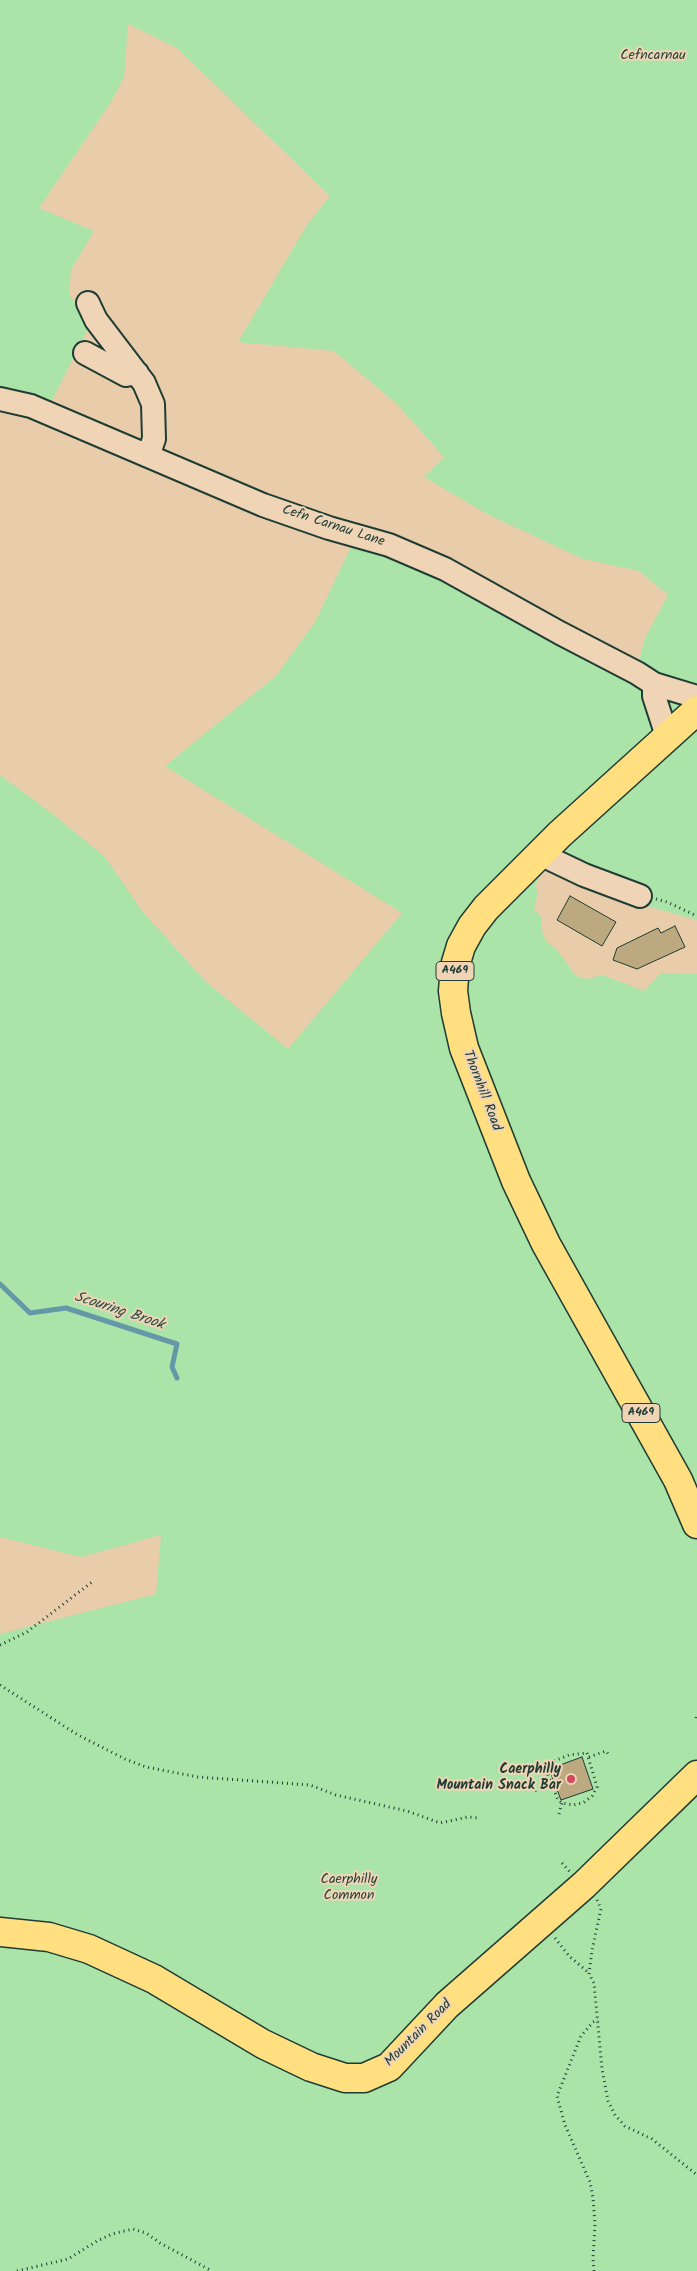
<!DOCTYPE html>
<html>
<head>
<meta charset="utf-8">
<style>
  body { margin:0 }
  canvas { display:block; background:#e9cdaa }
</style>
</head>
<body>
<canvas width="697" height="2271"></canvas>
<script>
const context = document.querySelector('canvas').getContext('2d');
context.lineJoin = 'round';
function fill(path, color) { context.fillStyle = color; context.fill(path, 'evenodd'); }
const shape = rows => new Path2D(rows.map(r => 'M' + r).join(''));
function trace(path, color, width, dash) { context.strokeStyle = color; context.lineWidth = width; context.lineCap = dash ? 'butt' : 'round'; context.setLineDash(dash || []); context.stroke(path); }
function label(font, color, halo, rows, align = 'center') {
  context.font = font + ' Kalam,sans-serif'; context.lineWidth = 4; context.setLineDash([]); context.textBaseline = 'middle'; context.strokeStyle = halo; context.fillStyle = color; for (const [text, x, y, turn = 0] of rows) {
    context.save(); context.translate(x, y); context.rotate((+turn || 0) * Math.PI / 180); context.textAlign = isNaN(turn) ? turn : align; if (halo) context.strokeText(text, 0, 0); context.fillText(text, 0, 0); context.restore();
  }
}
fill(shape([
  [0,0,697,0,697,920,628,901,547,868,543,870,535,886,538,892,534,909,541,917,542,931,546,941,557,950,576,976,587,979,603,975,644,991,661,973,697,974,697,2271,0,2271,0,1634,156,1594,161,1535,81,1557,0,1537,0,775,54,815,105,857,142,911,206,982,288,1049,402,913,165,766,276,676,315,622,352,545,392,553,638,665,645,638,668,595,639,571,583,559,487,514,424,477,444,457,397,404,334,351,238,342,307,225,330,196,177,48,128,24,124,77,111,102,39,208,94,231,71,270,69,294,90,325,51,402,0,392]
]), '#aae4a8');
trace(shape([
  [0,1284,30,1313,66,1308,177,1344,172,1367,177,1378]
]), '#6598a7', 5);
const building = shape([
  [570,896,616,922,602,946,557,920,570,896],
  [675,926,685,947,637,969,613,960,617,948,658,928,661,933,675,926],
  [582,1757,593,1789,561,1800,549,1769,582,1757]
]);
fill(building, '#bca980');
trace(building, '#1f3d34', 1);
const minor = shape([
  [88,303,96,320,144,383,153,404,154,439,148,456],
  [85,353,126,375,137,373],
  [0,399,31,406,263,505,329,528,389,545,445,569,560,633,637,673,654,684,697,697],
  [654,684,654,696,667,736],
  [540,854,584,875,640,896]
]);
const major = shape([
  [697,710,560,834,486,908,472,926,461,946,455,966,453,991,456,1013,464,1048,516,1181,546,1244,678,1480,697,1524],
  [0,1932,49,1937,89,1949,154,1979,263,2044,311,2067,345,2078,364,2078,389,2067,447,2005,584,1885,697,1775]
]);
trace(minor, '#1f3d34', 26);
trace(major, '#1f3d34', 31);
trace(shape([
  [656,899,667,902,697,916],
  [0,1645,27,1632,92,1582],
  [0,1685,78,1735,125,1759,146,1767,198,1777,310,1785,336,1795,407,1811,440,1823,468,1817,478,1818],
  [696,1718,697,1714],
  [587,1753,597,1787,592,1796,583,1803,573,1805,562,1803,558,1800,545,1767,549,1763,569,1755,587,1753],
  [589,1757,606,1751,609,1755],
  [535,1791,550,1780],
  [559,1814,562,1803],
  [562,1863,570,1872],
  [597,1900,601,1909,592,1950,589,1974,594,1983,602,2069,608,2101,615,2115,625,2126,652,2139,697,2175],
  [555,1938,569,1956,589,1973],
  [17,2271,68,2259,97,2241,112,2234,133,2229,146,2233,160,2243,212,2271],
  [594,2271,593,2259,595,2224,593,2198,590,2182,565,2125,557,2096,581,2036,593,2022,598,2020]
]), '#1f3d34', 3, [1, 4]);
trace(minor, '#efd4b6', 22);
trace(major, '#ffdf80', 28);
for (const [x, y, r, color] of [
  [571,1779,5,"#d1495b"]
]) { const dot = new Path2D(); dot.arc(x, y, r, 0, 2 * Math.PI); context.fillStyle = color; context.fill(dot); trace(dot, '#efd4b6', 2); }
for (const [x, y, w] of [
  [455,971,38],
  [641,1413,38]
]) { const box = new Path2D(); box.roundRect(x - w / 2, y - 9.5, w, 19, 4); context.fillStyle = '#efd4b6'; context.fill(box); trace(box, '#1f3d34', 1); }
label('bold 12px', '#1f3d34', null, [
  ["A469",455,971],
  ["A469",641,1413]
]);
label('14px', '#26453a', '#efd4b6', [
  ["Cefncarnau",653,57],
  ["Caerphilly",349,1881],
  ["Common",349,1897]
]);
label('14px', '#1f3d34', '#efd4b6', [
  ["Cefn Carnau Lane",333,527,18],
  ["Thornhill Road",481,1091,69],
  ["Mountain Road",419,2034,-45]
]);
label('bold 14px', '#1f3d34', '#efd4b6', [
  ["Caerphilly",561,1771],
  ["Mountain Snack Bar",561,1787]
], 'right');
label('italic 15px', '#2b4c47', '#efd4b6', [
  ["Scouring Brook",119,1312,18]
]);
</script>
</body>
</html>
